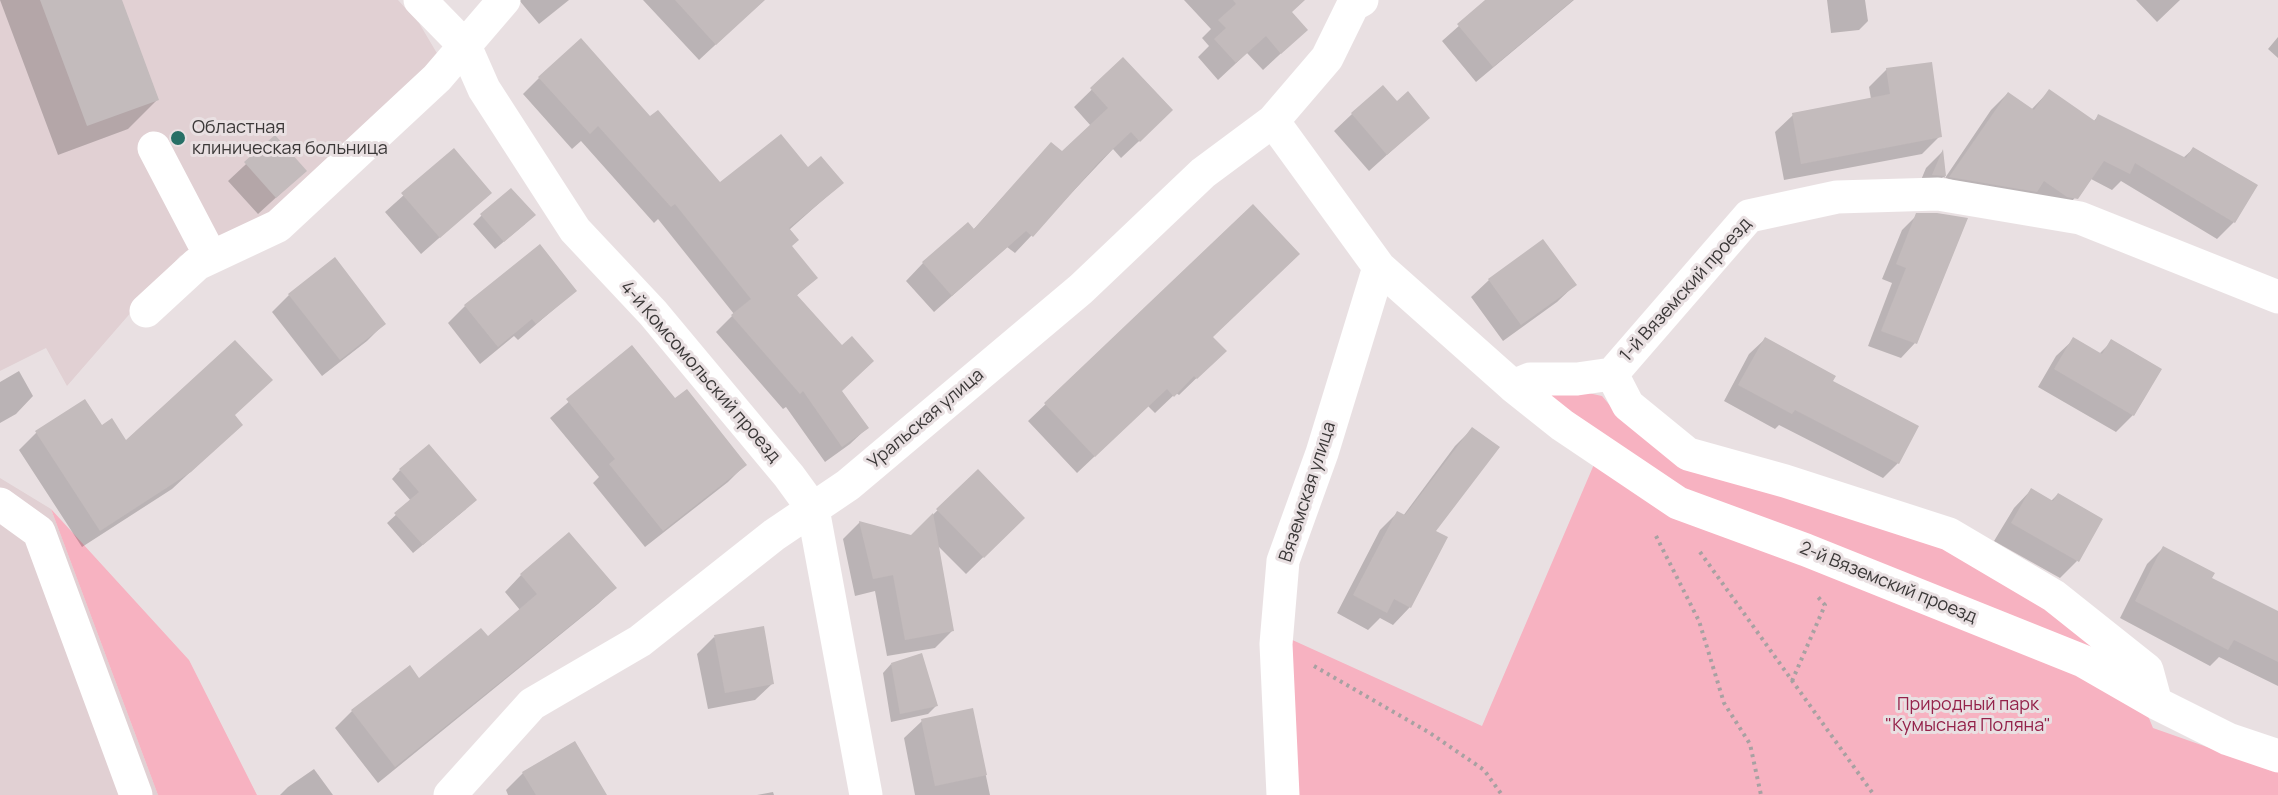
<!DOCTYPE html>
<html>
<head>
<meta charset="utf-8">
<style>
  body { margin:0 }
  canvas { display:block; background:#e9e0e2 }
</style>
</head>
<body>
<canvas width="2278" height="795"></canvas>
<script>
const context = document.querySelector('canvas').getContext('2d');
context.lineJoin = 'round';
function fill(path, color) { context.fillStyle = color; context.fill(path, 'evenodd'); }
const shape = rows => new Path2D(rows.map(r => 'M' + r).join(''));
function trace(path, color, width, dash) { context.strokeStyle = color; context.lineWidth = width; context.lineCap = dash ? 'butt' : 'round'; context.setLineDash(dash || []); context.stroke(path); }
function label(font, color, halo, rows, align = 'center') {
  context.font = font + ' Manrope,sans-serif'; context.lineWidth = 6; context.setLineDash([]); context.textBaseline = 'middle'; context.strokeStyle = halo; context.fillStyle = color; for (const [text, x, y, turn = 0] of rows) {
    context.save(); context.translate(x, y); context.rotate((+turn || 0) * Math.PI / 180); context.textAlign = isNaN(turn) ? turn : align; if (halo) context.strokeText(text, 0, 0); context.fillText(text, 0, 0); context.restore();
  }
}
fill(shape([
  [0,0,398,0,419,23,441,60,271,216,180,256,67,386,46,348,0,371],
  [0,478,51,509,158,795,0,795]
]), '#e1d0d3');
fill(shape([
  [1579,391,1602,396,1618,415,1948,545,2047,603,2132,677,2153,728,2278,772,2278,795,1294,795,1288,638,1482,726,1604,441,1541,392],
  [51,509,189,660,257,795,158,795]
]), '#f7b2c1');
fill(shape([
  [0,0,120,0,158,99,128,129,58,155],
  [519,0,569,0,539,24],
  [643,0,753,0,741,21,699,60],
  [1184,0,1278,0,1306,30,1263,70,1247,53,1218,80,1198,57,1209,46,1202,38,1211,29],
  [1488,0,1574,0,1476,82,1442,41],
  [1827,0,1865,0,1868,21,1859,30,1831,33],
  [2136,0,2180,0,2157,22],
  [2278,37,2278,58,2268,49],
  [1123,59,1154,127,1121,158,1113,149,1015,253,1007,247,934,312,906,281,923,263,973,230,1051,144,1062,153,1091,126,1074,107],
  [1887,69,1940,136,1922,154,1784,180,1775,132,1793,115,1871,99,1869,87],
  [539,78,650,118,720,184,808,169,842,183,789,230,791,246,816,278,796,296,842,347,841,392,867,428,850,444,825,462,786,407,783,409,716,332,734,314,658,219,654,223,581,141,572,149,523,94],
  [2049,91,2093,122,2098,116,2183,158,2193,149,2234,222,2217,239,2121,181,2112,190,2091,179,2060,215,1943,177,1927,193,1916,192,1926,168,1942,152,1945,178,1991,110,2008,93,2031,110],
  [1352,114,1428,118,1369,171,1334,131],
  [275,137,305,171,258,214,228,181],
  [454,150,490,193,421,254,385,212],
  [1253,206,1212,337,1207,368,1179,395,1176,393,1155,413,1148,406,1077,473,1028,421],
  [482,215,525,224,495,249,473,224],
  [1917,215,1966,219,1915,343,1901,358,1868,346,1892,283,1882,279,1902,230],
  [1543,241,1575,285,1557,302,1503,341,1471,297,1489,280],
  [575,291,518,340,514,336,480,364,448,323,465,306],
  [289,295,384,324,367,341,322,376,272,312],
  [1765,339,1831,381,1898,463,1883,478,1779,425,1775,429,1724,401,1749,354],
  [2074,339,2099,354,2112,341,2133,415,2116,432,2038,387,2056,356],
  [632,347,675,400,745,465,728,482,645,547,593,483,599,477,550,418],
  [19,371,33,396,16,414,0,423,0,382],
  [84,401,101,427,126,443,233,416,241,425,172,489,82,547,19,450,36,433],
  [1472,429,1434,532,1410,607,1393,625,1380,618,1368,630,1337,613,1380,530,1397,513,1403,516,1455,446],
  [400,470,466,509,413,553,387,523,411,501,392,479],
  [978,471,1023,518,966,574,937,545,952,631,935,648,887,656,875,591,855,596,843,539,860,522,911,536],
  [2031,490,2051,501,2058,494,2077,561,2060,578,1994,541,2014,508],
  [2163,548,2210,578,2278,612,2278,686,2219,657,2210,666,2120,618,2147,564],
  [521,575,615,588,598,604,378,783,335,728,352,711,419,680,488,638,520,610,505,592],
  [714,637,773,683,755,700,708,709,697,654],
  [891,664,937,705,928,714,891,722,883,673],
  [972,710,990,795,915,795,904,738,922,721],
  [314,769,333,795,280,795,288,787],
  [523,773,605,795,508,795,506,790],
  [773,792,774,795,757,795]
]), '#0003');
fill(shape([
  [40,0,122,0,159,100,87,126],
  [675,0,765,0,716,45],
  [1233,0,1305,0,1292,12,1308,30,1281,54,1266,36,1236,63,1214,39,1226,28,1218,20,1236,4],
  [1485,0,1573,0,1493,67,1457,24],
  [581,38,650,116,658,110,720,182,781,134,808,167,821,156,844,183,789,228,799,240,792,246,818,278,797,295,842,345,852,336,874,361,842,391,869,428,842,447,803,391,800,394,731,315,751,299,675,204,671,207,598,126,590,134,538,77],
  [1123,57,1173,110,1140,142,1131,132,1099,162,1033,237,1026,231,952,296,922,262,968,222,974,229,1051,142,1062,151,1108,108,1090,88],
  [1932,62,1942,137,1801,164,1792,113,1890,94,1886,68],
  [1383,85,1397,101,1408,91,1430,118,1387,155,1351,113],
  [2049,89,2095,121,2098,114,2186,158,2193,147,2258,185,2235,223,2135,163,2130,174,2104,161,2078,199,2067,197,2044,181,2037,192,1949,177,2008,92,2034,110],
  [275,135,307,171,276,198,244,162],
  [454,148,492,193,440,238,401,193],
  [1943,149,1946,176,1932,175],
  [511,188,536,215,504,242,480,214],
  [1253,204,1300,254,1213,337,1227,351,1197,379,1194,376,1174,397,1167,389,1095,457,1044,403],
  [1916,213,1937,213,1968,218,1917,344,1881,331,1906,268,1896,264],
  [1543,239,1577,285,1521,325,1488,279],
  [540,244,577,291,536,324,532,319,498,347,464,305],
  [335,257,386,324,340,360,288,294],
  [1765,337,1836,376,1833,381,1919,426,1899,464,1795,410,1792,414,1738,385],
  [2073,337,2102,354,2111,339,2162,369,2134,416,2054,369],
  [235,340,273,380,235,415,243,425,191,472,100,531,35,431,85,399,102,425,112,418,126,440],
  [632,345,675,398,687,389,747,465,663,531,609,464,615,459,566,399],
  [1472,427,1500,447,1436,531,1448,537,1411,608,1394,599,1387,613,1353,595,1397,511,1405,515],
  [429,444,477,500,423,545,394,513,419,492,399,469],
  [978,469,1025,518,984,558,936,509],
  [2031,488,2053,501,2058,493,2103,519,2079,562,2011,523],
  [933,513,954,631,905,640,893,575,873,579,859,521,911,535],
  [569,532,617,588,395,767,351,710,410,665,419,678,481,628,488,636,537,594,520,574],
  [2163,546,2215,573,2212,578,2278,611,2278,662,2234,640,2228,650,2135,601],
  [764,626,774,684,725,693,714,635],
  [922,653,938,706,900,714,891,663],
  [973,708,987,775,935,786,921,719],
  [575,741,607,795,536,795,522,772]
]), '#c3bbbc');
trace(shape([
  [1656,536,1699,621,1724,703,1750,744,1761,795],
  [1700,552,1874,795],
  [1314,666,1430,733,1484,770,1502,795],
  [1792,681,1825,605,1818,597]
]), '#a8a1a2', 4, [3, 4.5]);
trace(shape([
  [420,0,465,46,484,89,575,230,653,313,789,476,813,509,866,795],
  [1273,121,1379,267,1513,386,1530,379,1577,379,1612,374,1749,216,1837,197,1938,194,2080,218,2278,297],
  [154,148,210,255],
  [146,311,197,264,278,226,437,78,504,0],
  [1612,374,1628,405,1688,454,1785,481,1949,534,2054,596,2147,670,2156,703],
  [1513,386,1562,425,1678,503,1806,550,2083,661,2156,703,2228,739,2278,756],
  [0,504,39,532,136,795],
  [450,795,532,704,640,641,774,535,848,485,1081,289,1203,173,1273,121,1327,58,1353,5,1362,0],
  [1283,795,1276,644,1283,561,1322,453,1379,267]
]), '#fff', 33);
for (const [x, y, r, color] of [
  [178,138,8,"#276f66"]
]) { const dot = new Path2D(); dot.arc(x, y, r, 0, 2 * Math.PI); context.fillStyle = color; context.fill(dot); trace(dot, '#e9e0e2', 2); }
label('18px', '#3b3838', '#e9e0e2', [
  ["Областная",192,128],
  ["клиническая больница",192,149]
], 'left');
label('18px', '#3b3838', '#e9e0e2', [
  ["1-й Вяземский проезд",1686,290,-48],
  ["4-й Комсомольский проезд",700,372,49],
  ["Уральская улица",926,419,-40],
  ["Вяземская улица",1308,492,-72],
  ["2-й Вяземский проезд",1888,583,22]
]);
label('18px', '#94224a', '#e9e0e2', [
  ["Природный парк",1968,705],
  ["\"Кумысная Поляна\"",1968,726]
]);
</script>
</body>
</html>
